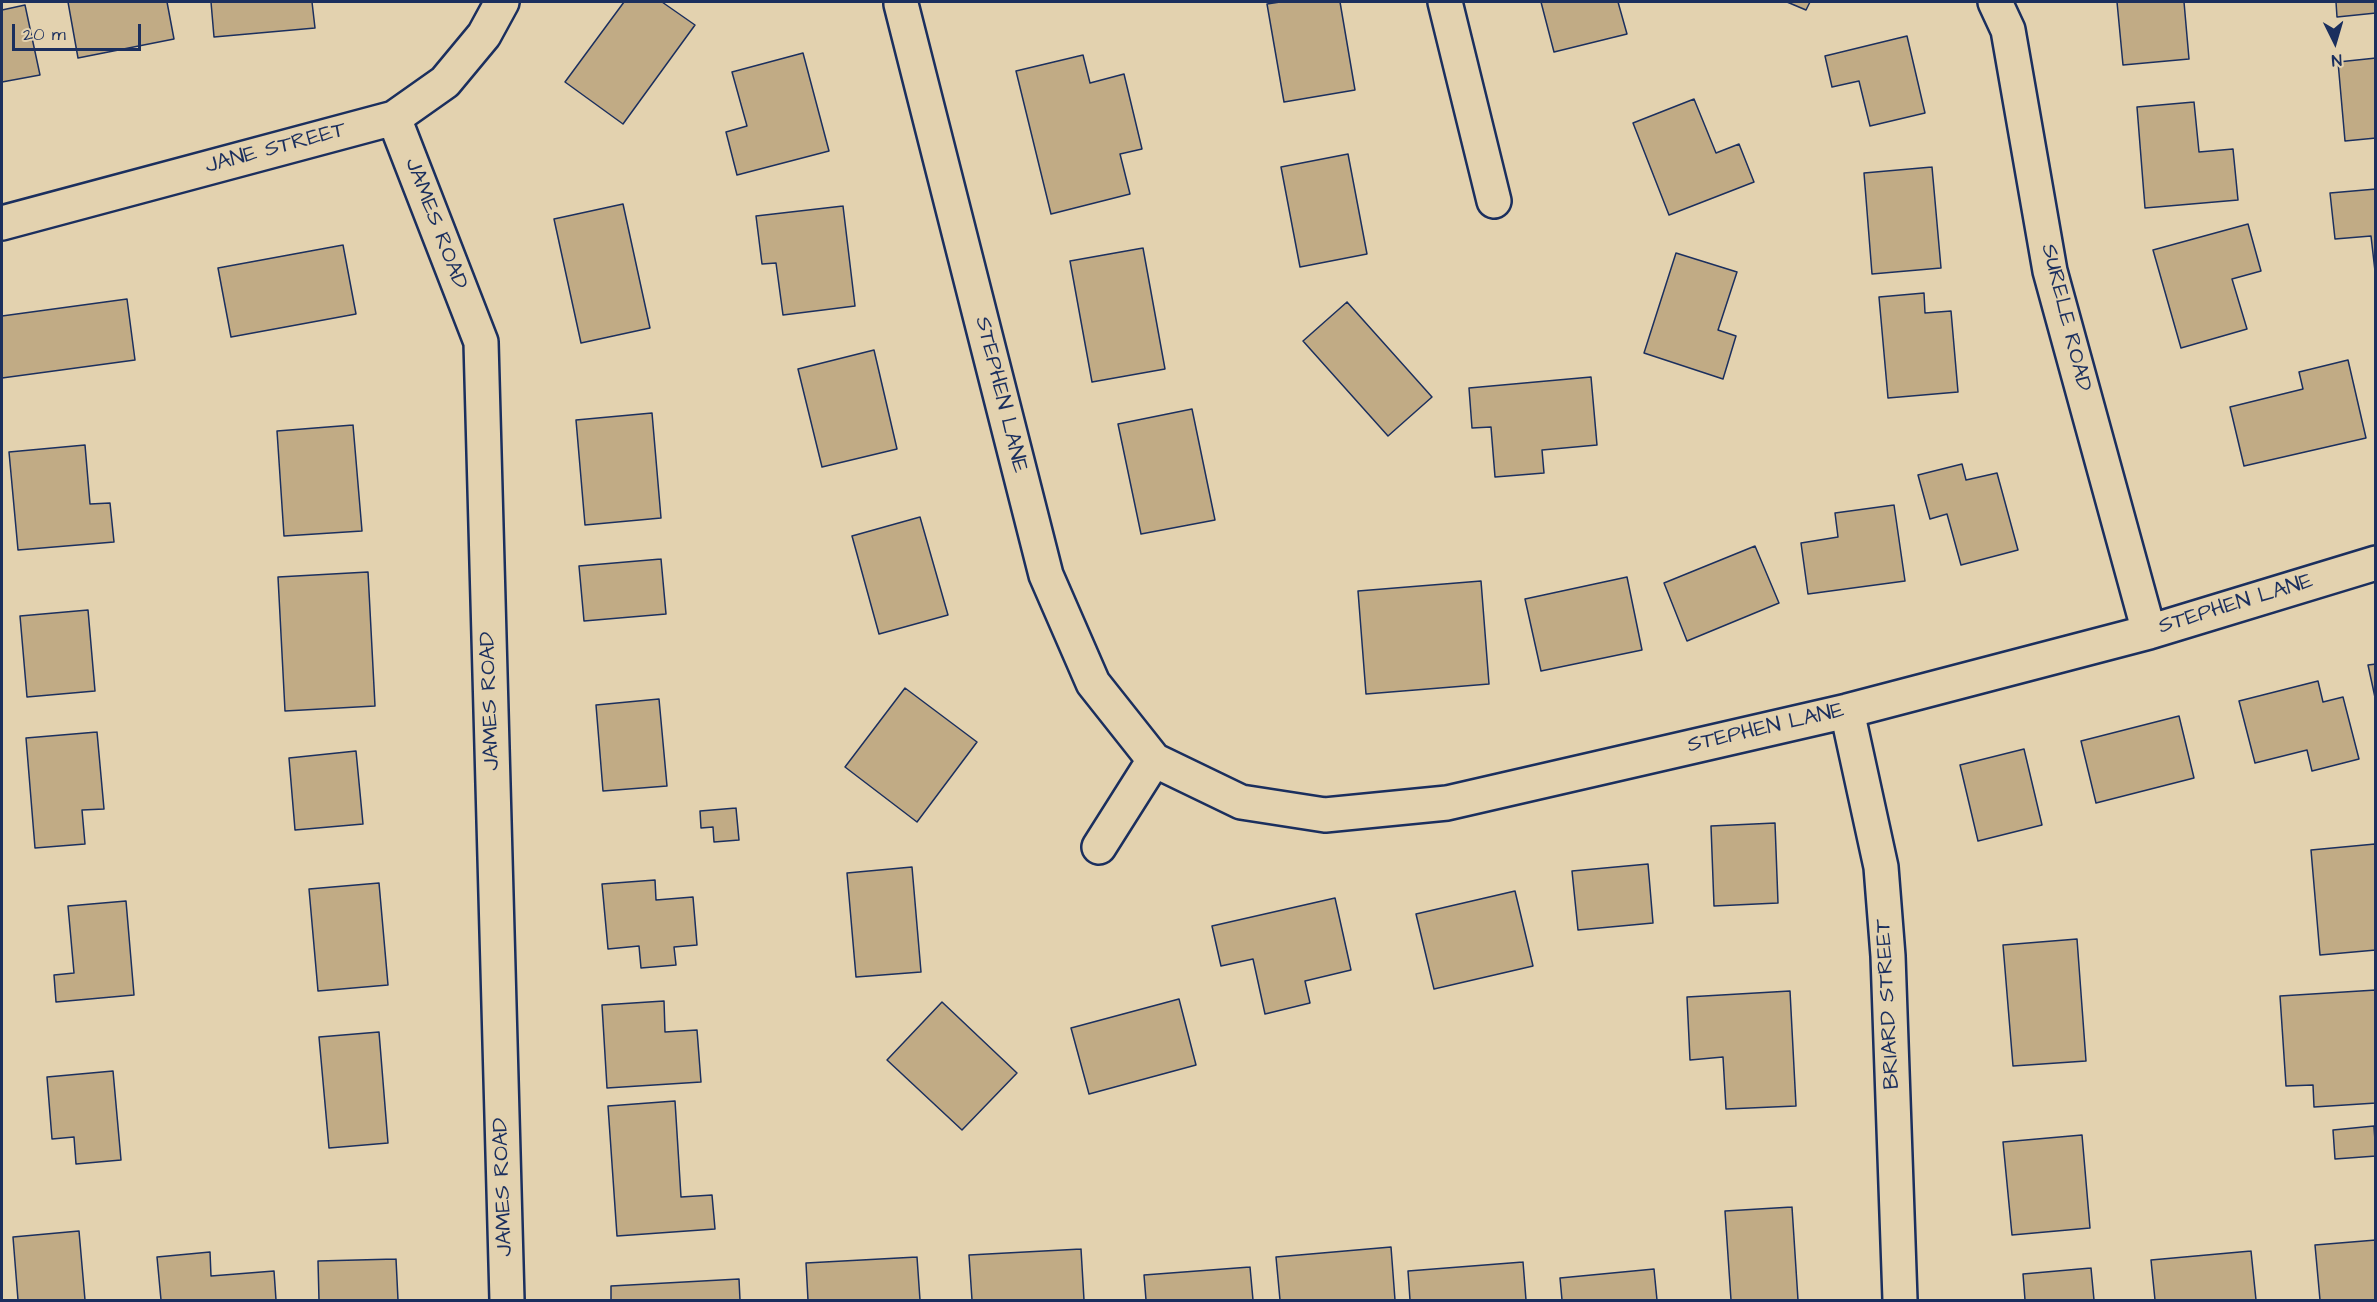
<!DOCTYPE html>
<html>
<head>
<meta charset="utf-8">
<style>
  body { margin:0 }
  #map { position:relative; width:2377px; height:1302px; overflow:hidden; background:#e3d2af; font-family:"Architects Daughter",sans-serif }
  canvas { display:block }
  .frame { position:absolute; inset:0; border:3px solid #1b2f5e; pointer-events:none }
  .north { position:absolute; left:2305px; top:12px; width:60px; height:60px; -webkit-text-stroke:4px #e3d2af; paint-order:stroke; rotate:175deg; font-size:16px; font-weight:700; line-height:24px; text-align:center; color:#1b2f5e }
  .north::after { content:''; display:block; margin:auto; width:21px; height:27px; background:#1b2f5e; clip-path:polygon(50% 0,100% 100%,50% 72%,0 100%) }
  .scale { position:absolute; left:12px; top:24px; width:129px; height:27px; box-sizing:border-box; border:3px solid #1b2f5e; border-top:0; padding-left:8px; font-size:18px; line-height:21px; white-space:nowrap; color:#1b2f5e; -webkit-text-stroke:4px #e3d2af; paint-order:stroke }
</style>
</head>
<body>
<div id="map">
<canvas width="2377" height="1302"></canvas>
<div class="frame"></div>
<div class="north">N</div>
<div class="scale">20 m</div>
</div>
<script>
const context = document.querySelector('canvas').getContext('2d');
context.lineJoin = 'round';
function fill(path, color) { context.fillStyle = color; context.fill(path, 'evenodd'); }
const shape = rows => new Path2D(rows.map(r => 'M' + r).join(''));
function trace(path, color, width, dash) { context.strokeStyle = color; context.lineWidth = width; context.lineCap = dash ? 'butt' : 'round'; context.setLineDash(dash || []); context.stroke(path); }
function label(font, color, halo, rows, align = 'center') {
  context.font = font + ' "Architects Daughter",sans-serif'; context.lineWidth = 4.5; context.setLineDash([]); context.textBaseline = 'middle'; context.strokeStyle = halo; context.fillStyle = color; for (const [text, x, y, turn = 0] of rows) {
    context.save(); context.translate(x, y); context.rotate((+turn || 0) * Math.PI / 180); context.textAlign = isNaN(turn) ? turn : align; if (halo) context.strokeText(text, 0, 0); context.fillText(text, 0, 0); context.restore();
  }
}
const building = shape([
  [68,2,167,2,174,39,78,58,68,2],
  [211,2,312,2,315,28,214,37,211,2],
  [624,2,662,2,695,25,623,124,565,82,624,2],
  [1280,2,1340,2,1355,90,1284,102,1267,4,1280,2],
  [1541,2,1618,2,1627,34,1554,52,1541,2],
  [1787,2,1810,2,1806,10,1787,2],
  [2117,2,2184,2,2189,59,2123,65,2117,2],
  [2336,2,2376,2,2376,13,2337,17,2336,2],
  [25,5,40,75,2,82,2,10,25,5],
  [1907,36,1925,113,1870,126,1859,81,1832,87,1825,56,1907,36],
  [803,53,829,151,737,175,726,132,747,126,732,72,803,53],
  [1083,55,1090,83,1124,74,1142,149,1120,154,1130,194,1051,214,1016,71,1083,55],
  [2376,58,2376,138,2345,141,2338,62,2376,58],
  [1694,99,1716,153,1739,144,1754,182,1669,215,1633,123,1694,99],
  [2194,102,2199,152,2233,149,2238,200,2145,208,2137,107,2194,102],
  [1348,154,1367,254,1300,267,1281,167,1348,154],
  [1932,167,1941,268,1872,274,1864,173,1932,167],
  [2376,189,2376,280,2371,236,2335,239,2330,193,2376,189],
  [623,204,650,328,581,343,554,219,623,204],
  [843,206,855,306,783,315,776,263,762,264,756,216,843,206],
  [2248,224,2261,271,2232,279,2247,329,2181,348,2153,250,2248,224],
  [343,245,356,314,231,337,218,268,343,245],
  [1143,248,1165,369,1092,382,1070,261,1143,248],
  [1676,253,1737,272,1718,330,1736,336,1723,379,1644,353,1676,253],
  [1924,293,1925,313,1951,311,1958,392,1888,398,1879,297,1924,293],
  [127,299,135,360,2,378,2,316,127,299],
  [1347,302,1432,397,1388,436,1303,341,1347,302],
  [874,350,897,449,822,467,798,369,874,350],
  [2348,360,2366,438,2244,466,2230,407,2303,389,2299,372,2348,360],
  [1591,377,1597,445,1542,450,1544,473,1495,477,1491,427,1472,428,1469,388,1591,377],
  [1192,409,1215,520,1141,534,1118,424,1192,409],
  [652,413,661,518,585,525,576,420,652,413],
  [353,425,362,531,284,536,277,431,353,425],
  [85,445,90,504,110,503,114,542,18,550,9,452,85,445],
  [1962,464,1966,480,1997,473,2018,550,1961,565,1947,514,1930,519,1918,475,1962,464],
  [1894,505,1905,581,1808,594,1801,543,1838,537,1835,513,1894,505],
  [920,517,948,615,879,634,852,536,920,517],
  [1755,546,1779,603,1687,641,1664,583,1755,546],
  [661,559,666,614,584,621,579,566,661,559],
  [368,572,375,706,285,711,278,577,368,572],
  [1627,577,1642,650,1541,671,1525,599,1627,577],
  [1481,581,1489,684,1366,694,1358,591,1481,581],
  [88,610,95,691,27,697,20,616,88,610],
  [2376,664,2376,702,2368,665,2376,664],
  [2318,681,2323,702,2343,697,2359,759,2312,771,2307,750,2255,763,2239,701,2318,681],
  [905,688,977,742,917,822,845,767,905,688],
  [659,699,667,786,603,791,596,705,659,699],
  [2179,716,2194,778,2096,803,2081,741,2179,716],
  [97,732,104,809,82,810,85,844,35,848,26,738,97,732],
  [2024,749,2042,825,1978,841,1960,765,2024,749],
  [356,751,363,824,295,830,289,758,356,751],
  [736,808,739,840,714,842,713,827,701,828,700,811,736,808],
  [1775,823,1778,903,1714,906,1711,826,1775,823],
  [2375,844,2376,950,2320,955,2311,850,2375,844],
  [1648,864,1653,923,1578,930,1572,871,1648,864],
  [912,867,921,972,856,977,847,873,912,867],
  [655,880,656,900,693,897,697,945,674,947,676,965,641,968,639,946,608,949,602,884,655,880],
  [379,883,388,985,318,991,309,889,379,883],
  [1515,891,1533,966,1434,989,1416,914,1515,891],
  [1335,898,1351,970,1305,981,1310,1003,1265,1014,1253,959,1221,966,1212,926,1335,898],
  [126,901,134,995,56,1002,54,975,74,973,68,906,126,901],
  [2077,939,2086,1061,2013,1066,2003,945,2077,939],
  [2376,990,2376,1103,2314,1107,2313,1085,2286,1086,2280,996,2376,990],
  [1790,991,1796,1106,1726,1109,1723,1057,1690,1060,1687,997,1790,991],
  [1179,999,1196,1065,1089,1094,1071,1028,1179,999],
  [664,1001,665,1032,697,1030,701,1082,607,1088,602,1005,664,1001],
  [942,1002,1017,1073,962,1130,887,1060,942,1002],
  [379,1032,388,1143,329,1148,319,1037,379,1032],
  [113,1071,121,1160,76,1164,74,1137,52,1139,47,1077,113,1071],
  [675,1101,681,1197,712,1195,715,1229,617,1236,608,1106,675,1101],
  [2374,1126,2376,1156,2335,1159,2333,1130,2374,1126],
  [2082,1135,2090,1228,2012,1235,2003,1142,2082,1135],
  [1792,1207,1798,1300,1731,1300,1725,1211,1792,1207],
  [79,1231,85,1300,18,1300,13,1237,79,1231],
  [2376,1240,2376,1300,2320,1300,2315,1245,2376,1240],
  [1391,1247,1395,1300,1280,1300,1276,1257,1391,1247],
  [1081,1249,1084,1300,972,1300,969,1255,1081,1249],
  [2251,1251,2256,1300,2155,1300,2151,1260,2251,1251],
  [210,1252,211,1276,274,1271,276,1300,161,1300,157,1257,210,1252],
  [917,1257,920,1300,808,1300,806,1263,917,1257],
  [396,1259,398,1300,319,1300,318,1261,396,1259],
  [1523,1262,1526,1300,1410,1300,1408,1271,1523,1262],
  [1250,1267,1253,1300,1146,1300,1144,1275,1250,1267],
  [2091,1268,2094,1300,2025,1300,2023,1274,2091,1268],
  [1654,1269,1657,1300,1562,1300,1560,1278,1654,1269],
  [739,1279,740,1300,611,1300,611,1286,739,1279]
]);
fill(building, '#c1ab85');
trace(building, '#1b2f5e', 1.5);
const street = shape([
  [1445,2,1494,201],
  [1995,2,2008,30,2050,271,2149,632],
  [901,4,1046,575,1093,683,1154,760,1241,802,1325,815,1447,803,1847,711,2149,632,2376,563],
  [394,118,481,342,507,1300],
  [2,223,394,118,445,82,484,35,502,2],
  [1847,711,1881,867,1888,956,1900,1300],
  [1099,847,1154,760]
]);
trace(street, '#1b2f5e', 38);
trace(street, '#e3d2af', 33);
label('22px', '#1b2f5e', '#e3d2af', [
  ["JANE STREET",276,149,-15],
  ["JAMES ROAD",435,224,69],
  ["SURELE ROAD",2065,318,76],
  ["STEPHEN LANE",1000,395,76],
  ["STEPHEN LANE",2236,605,-17],
  ["JAMES ROAD",491,701,-92],
  ["STEPHEN LANE",1766,729,-13],
  ["BRIARD STREET",1889,1004,-93],
  ["JAMES ROAD",504,1187,-92]
]);
</script>
</body>
</html>
